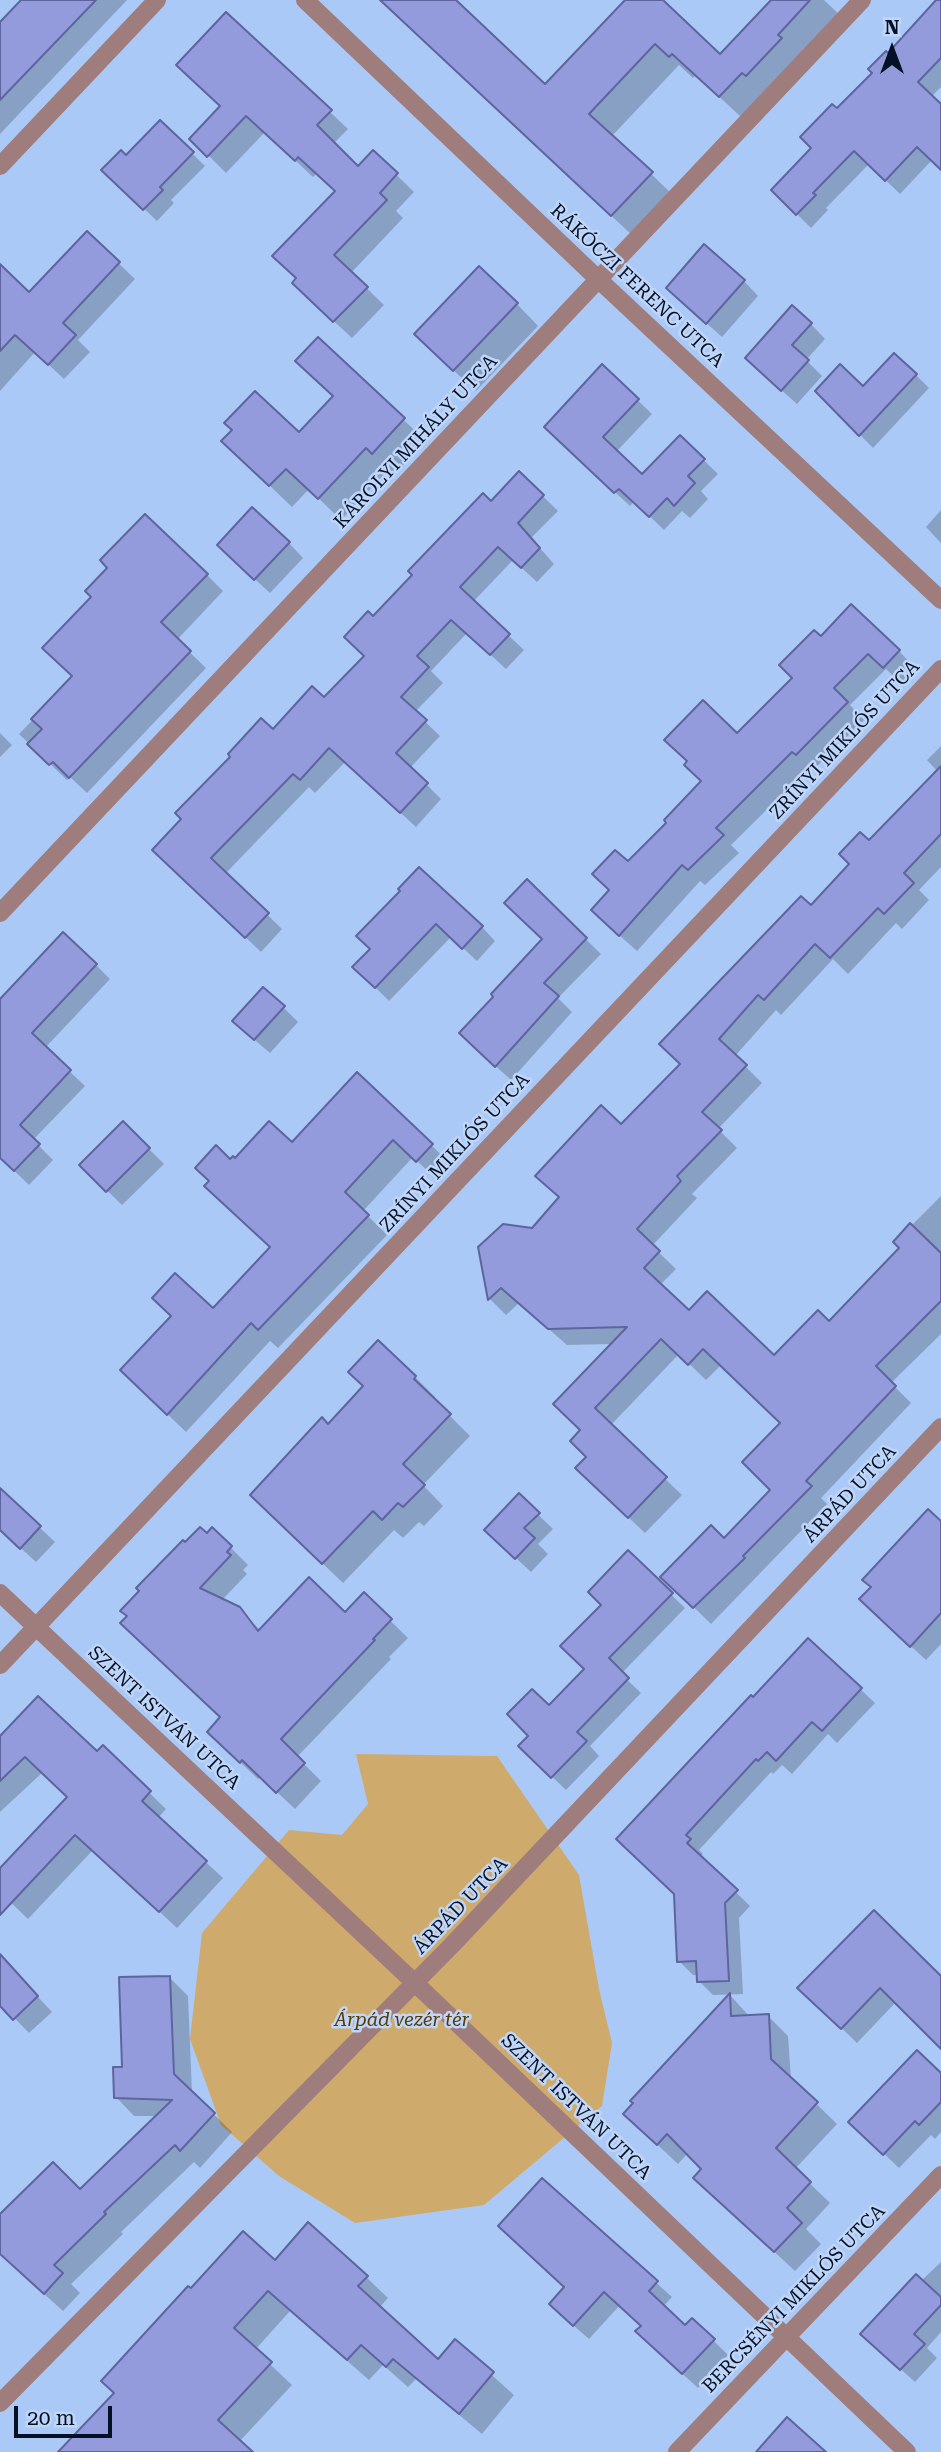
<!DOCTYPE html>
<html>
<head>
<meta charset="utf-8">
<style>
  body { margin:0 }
  #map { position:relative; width:941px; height:2452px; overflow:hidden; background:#abc9f6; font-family:"Roboto Serif",serif }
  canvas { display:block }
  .north { position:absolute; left:857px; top:14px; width:70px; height:70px; -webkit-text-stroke:5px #bfd6f8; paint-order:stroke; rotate:0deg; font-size:19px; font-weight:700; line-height:28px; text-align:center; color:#041024 }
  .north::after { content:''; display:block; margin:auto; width:24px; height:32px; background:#041024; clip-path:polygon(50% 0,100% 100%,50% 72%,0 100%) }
  .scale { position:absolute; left:14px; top:2406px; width:98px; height:32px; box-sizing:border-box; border:4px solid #041024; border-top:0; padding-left:9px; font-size:21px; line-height:24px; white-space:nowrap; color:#041024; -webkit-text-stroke:5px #bfd6f8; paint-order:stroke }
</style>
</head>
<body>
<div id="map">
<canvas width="941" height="2452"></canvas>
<div class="north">N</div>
<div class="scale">20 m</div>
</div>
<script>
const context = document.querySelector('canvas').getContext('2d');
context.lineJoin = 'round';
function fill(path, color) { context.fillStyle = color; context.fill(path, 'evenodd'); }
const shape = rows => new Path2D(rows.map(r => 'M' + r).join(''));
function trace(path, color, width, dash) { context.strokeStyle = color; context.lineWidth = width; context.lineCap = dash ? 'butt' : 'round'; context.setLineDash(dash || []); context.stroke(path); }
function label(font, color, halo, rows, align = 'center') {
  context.font = font + ' "Roboto Serif",serif'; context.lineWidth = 5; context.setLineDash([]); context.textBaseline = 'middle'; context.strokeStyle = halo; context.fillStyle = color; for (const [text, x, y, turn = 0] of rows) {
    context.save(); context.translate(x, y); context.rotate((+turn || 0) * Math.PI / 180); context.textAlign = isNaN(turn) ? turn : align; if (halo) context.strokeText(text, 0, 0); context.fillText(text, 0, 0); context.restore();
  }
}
fill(shape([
  [356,1754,497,1756,579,1875,599,1989,612,2043,602,2106,484,2205,355,2223,279,2176,221,2125,190,2039,202,1933,289,1830,342,1835,368,1804]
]), '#cfaa6d');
fill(shape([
  [23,0,127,0,0,134,0,24],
  [381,0,453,0,545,86,627,0,660,0,720,56,773,0,824,0,840,15,742,118,696,75,693,78,679,65,612,136,674,196,634,237],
  [941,1,941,87,931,97,941,107,941,168,932,160,900,194,869,164,826,208,828,210,811,228,773,190,813,148,837,111],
  [226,14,348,129,333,144,358,169,373,152,414,192,396,211,403,218,351,273,384,305,352,338,311,300,336,191,317,173,313,177,265,132,226,173,192,139,222,107],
  [160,122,205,166,171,200,174,203,157,221,104,170,126,157],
  [87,233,135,279,78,340,90,352,64,379,35,352,0,391,0,267,29,294],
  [744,281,758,296,722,337,683,302],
  [517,304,538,326,476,391,438,356],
  [811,324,825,339,806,360,822,376,797,404,762,373],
  [318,339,426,441,395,474,389,469,341,520,309,489,292,507,246,463,299,435,334,397],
  [602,366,652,414,616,452,642,476,680,437,718,474,701,491,708,499,690,518,682,511,664,530,634,501,630,506,560,441],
  [916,375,929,388,873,448,817,391,863,388],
  [519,473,558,511,531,538,554,564,537,582,513,560,473,602,524,650,506,669,467,633,431,671,443,683,415,712,440,736,410,768,441,799,416,827,345,762,315,793,309,787,225,874,282,929,261,952,169,864,273,731,324,700,366,657,373,618],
  [941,510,941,543,926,527],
  [289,543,303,558,270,593,234,560],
  [207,575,223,591,177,640,206,668,87,793,70,777,67,780,19,734,74,677],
  [821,639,899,651,915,668,901,683,886,669,850,705,864,720,813,770,810,767,731,845,739,853,705,885,700,881,637,951,610,927,611,891,628,864,668,823,737,735,794,678],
  [0,733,12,745,0,757],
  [941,746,941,867,919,890,929,900,902,929,896,923,848,974,833,959,781,1015,776,1010,735,1056,762,1083,718,1129,737,1148,692,1194,697,1198,652,1246,676,1269,660,1285,689,1313,774,1357,829,1323,901,1248,895,1242,941,1196,941,1334,891,1383,911,1403,821,1498,827,1504,711,1624,663,1577,724,1540,772,1490,782,1423,721,1365,706,1380,679,1354,610,1426,682,1495,645,1533,594,1485,582,1430,613,1344,567,1345,519,1303,506,1315,490,1299,480,1248,533,1230,621,1127,682,1065,811,908,869,842,938,772,927,760],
  [527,882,601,954,558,998,572,1012,511,1080,476,1048,544,940],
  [402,891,482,927,495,941,477,961,451,937,389,1001,355,967,372,949],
  [96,965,110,979,45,1048,85,1086,33,1140,53,1160,29,1185,0,1157,0,1002],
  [283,1007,298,1022,270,1053,250,1036],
  [357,1075,451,1164,436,1179,413,1157,363,1211,387,1235,278,1348,270,1341,186,1432,141,1389,271,1248,230,1162,292,1144],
  [123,1123,164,1164,122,1205,81,1165],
  [415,1377,435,1397,433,1399,470,1436,423,1485,443,1506,424,1526,419,1522,403,1538,394,1530,343,1583,272,1515,328,1426,366,1387],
  [0,1490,55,1542,36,1562,0,1529],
  [519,1496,553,1529,538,1544,548,1554,531,1572,501,1544],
  [941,1523,941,1644,926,1660,876,1614],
  [212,1529,248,1565,243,1570,247,1574,222,1600,239,1609,261,1631,345,1614,364,1595,408,1638,389,1657,391,1659,297,1757,321,1781,295,1809,261,1777,258,1779,226,1749,222,1718,185,1545,207,1535],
  [628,1553,685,1608,621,1674,641,1693,590,1746,599,1756,566,1790,520,1746,531,1736,549,1707,586,1669,603,1605],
  [809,1641,875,1703,837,1743,828,1734,792,1774,782,1765,773,1774,771,1772,699,1850,703,1854,700,1857,750,1906,739,1918,743,1994,713,1995,699,1981,699,1975,693,1975,679,1961,676,1894,619,1839],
  [0,1738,97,1754,103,1748,166,1809,158,1818,223,1878,177,1928,93,1850,28,1919,0,1892,0,1870,69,1798,43,1772,0,1812],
  [0,1956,52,2012,29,2033,0,2003],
  [170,1978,188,1996,192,2093,232,2132,200,2168,194,2162,121,2232,123,2234,71,2284,80,2293,63,2311,0,2254,0,2216,80,2191,157,2116,134,2116,116,2097,124,2069],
  [941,1978,941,2047,896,2002,857,2043,800,1988],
  [730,1995,750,2017,768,2016,788,2036,791,2079,837,2124,795,2169,830,2203,806,2229,821,2244,795,2271,715,2197,703,2169,688,2153,678,2164,646,2134,633,2101],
  [941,2076,941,2132,935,2139,931,2135,899,2168,851,2122],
  [542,2180,672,2297,663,2307,685,2328,714,2341,728,2355,698,2388,652,2346,643,2326,620,2305,589,2339,566,2319,566,2288],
  [275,2262,366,2277,388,2298,379,2308,439,2361,455,2342,514,2395,482,2434,416,2379,408,2387,383,2365,369,2380,290,2311,255,2350,292,2385,239,2442,249,2452,61,2452,116,2394,191,2291],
  [941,2262,941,2332,927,2348,937,2358,915,2382,876,2347,921,2281]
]), '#0003');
const building = shape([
  [21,0,96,0,0,100,0,22,21,0],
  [380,0,456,0,545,84,625,0,663,0,720,54,771,0,810,0,778,35,782,38,746,76,742,73,719,97,672,54,669,57,655,44,589,114,653,172,611,216,380,0],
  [936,0,941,0,941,58,918,82,941,104,941,170,917,147,885,181,854,151,813,193,816,195,796,215,771,190,811,148,800,137,832,104,837,108,872,73,868,69,886,51,888,53,936,0],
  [226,12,332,110,317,125,358,166,373,150,398,173,380,193,387,200,334,255,368,287,333,322,292,283,296,278,272,256,335,191,298,157,295,161,246,116,207,157,189,139,220,106,176,65,226,12],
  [160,120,194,152,160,187,163,190,143,210,101,170,121,150,126,155,160,120],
  [87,231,120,262,63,323,76,335,48,365,15,335,0,351,0,264,29,292,87,231],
  [704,244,745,280,706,324,666,288,704,244],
  [479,266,518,303,453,371,414,334,479,266],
  [792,305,812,323,792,345,809,360,781,391,745,358,792,305],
  [318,337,405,418,372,454,366,448,318,499,286,469,269,486,221,441,232,430,224,423,255,391,299,432,333,396,295,361,318,337],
  [894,353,917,374,859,436,815,391,840,364,863,386,894,353],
  [602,364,639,399,603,437,642,474,680,435,705,459,688,476,695,483,674,506,667,498,649,517,619,489,614,493,544,427,602,364],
  [519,471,544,495,518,523,540,548,521,568,498,547,460,587,510,634,490,655,451,620,417,656,429,667,401,697,427,720,396,753,428,783,400,813,329,748,300,780,293,774,211,858,269,913,245,938,152,850,181,819,175,813,230,757,228,754,261,718,273,729,312,686,324,697,364,656,344,637,368,611,373,616,412,575,408,571,483,493,491,501,519,471],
  [252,507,290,542,254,580,217,545,252,507],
  [145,514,208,574,161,622,191,651,69,778,53,762,49,765,27,744,42,729,31,719,72,676,42,648,91,597,85,591,107,568,100,560,145,514],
  [851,604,900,650,883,668,868,654,834,688,848,702,796,755,792,752,716,828,724,835,688,870,682,865,619,936,591,910,609,890,592,874,615,850,628,861,666,823,664,820,701,781,684,765,687,761,664,740,703,700,737,733,792,678,779,665,814,630,821,636,851,604],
  [941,766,941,834,904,873,914,883,884,914,878,908,830,958,815,944,764,1000,758,995,719,1039,747,1065,702,1112,722,1130,677,1176,681,1181,637,1229,660,1251,644,1268,689,1310,707,1291,774,1355,818,1310,829,1321,899,1248,893,1242,910,1223,941,1253,941,1301,876,1366,896,1386,806,1481,812,1486,743,1556,745,1558,693,1608,660,1577,711,1525,724,1538,770,1490,742,1462,780,1423,703,1349,688,1365,661,1339,595,1408,667,1477,628,1518,575,1468,586,1457,570,1441,580,1430,553,1404,627,1327,548,1329,501,1288,488,1300,478,1247,503,1224,532,1228,559,1197,535,1176,601,1105,621,1124,680,1064,659,1044,801,896,811,905,849,864,839,854,860,832,869,840,941,766],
  [419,867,483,926,462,949,436,924,375,988,352,967,370,949,356,936,400,891,398,889,419,867],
  [527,879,587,938,544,983,559,996,495,1067,459,1033,493,997,491,994,542,939,504,903,527,879],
  [63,932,97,964,32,1033,71,1070,20,1125,40,1144,14,1171,0,1158,0,999,63,932],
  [263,987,285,1006,254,1040,232,1021,263,987],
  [357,1072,433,1144,416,1162,393,1140,345,1192,369,1215,258,1330,251,1323,167,1415,120,1370,171,1316,152,1298,175,1273,213,1308,270,1247,204,1186,209,1181,195,1168,216,1145,230,1159,233,1156,235,1158,269,1121,292,1142,357,1072],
  [123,1121,150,1148,106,1192,79,1165,123,1121],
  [378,1340,416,1376,414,1379,451,1414,403,1464,425,1485,403,1507,398,1503,382,1520,373,1511,322,1564,250,1495,322,1417,328,1424,363,1386,348,1372,378,1340],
  [0,1488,41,1526,20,1549,0,1530,0,1488],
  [519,1493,540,1513,524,1528,535,1538,515,1559,484,1530,519,1493],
  [928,1509,941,1521,941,1613,910,1647,859,1599,871,1587,862,1580,928,1509],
  [200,1527,207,1533,212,1527,232,1546,227,1552,231,1555,200,1588,240,1607,258,1631,309,1577,345,1612,364,1592,392,1619,373,1639,375,1640,281,1739,305,1763,276,1793,242,1760,240,1763,207,1732,220,1717,120,1623,127,1616,120,1611,139,1591,136,1588,183,1540,185,1542,200,1527],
  [628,1550,673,1593,609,1658,629,1678,577,1732,587,1741,551,1778,518,1746,528,1736,507,1714,532,1689,549,1705,584,1669,560,1646,601,1605,588,1592,628,1550],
  [808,1638,862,1688,822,1731,812,1722,776,1761,767,1752,758,1761,756,1759,686,1835,691,1839,687,1843,738,1890,725,1903,729,1981,697,1982,696,1961,677,1962,674,1894,616,1839,751,1695,753,1697,808,1638],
  [38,1696,97,1751,103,1745,151,1791,142,1801,207,1861,159,1912,75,1835,0,1915,0,1868,67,1797,25,1757,0,1781,0,1736,38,1696],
  [874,1910,941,1976,941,2049,880,1988,841,2029,797,1988,874,1910],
  [0,1954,38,1996,13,2020,0,2006,0,1954],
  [170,1976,174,2074,215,2113,180,2151,175,2145,104,2212,106,2214,54,2265,63,2273,44,2294,0,2254,0,2214,53,2162,80,2189,172,2100,114,2098,113,2067,122,2067,119,1977,170,1976],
  [730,1993,731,2016,769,2014,771,2059,818,2102,776,2148,811,2182,787,2208,802,2223,774,2252,693,2178,701,2169,667,2134,657,2145,623,2114,633,2103,630,2101,730,1993],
  [917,2050,941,2073,941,2102,919,2125,915,2121,883,2155,848,2122,917,2050],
  [542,2178,658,2281,649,2291,685,2325,692,2318,715,2339,682,2374,635,2331,641,2326,604,2292,573,2326,549,2304,564,2287,498,2226,542,2178],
  [308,2222,368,2276,358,2286,438,2359,455,2339,494,2372,459,2414,393,2359,386,2367,361,2345,347,2360,268,2291,234,2328,272,2362,218,2420,253,2452,58,2452,114,2393,101,2381,188,2286,191,2288,243,2231,275,2260,308,2222],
  [916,2274,941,2297,941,2305,914,2334,925,2344,900,2370,860,2334,916,2274],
  [787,2417,826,2452,756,2452,787,2417]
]);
fill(building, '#949bdc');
trace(building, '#5e649d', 2);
trace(shape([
  [305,0,598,279,941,600],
  [0,166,157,0],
  [0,913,862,0],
  [0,1593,415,1983,907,2452],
  [0,1665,941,669],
  [0,2403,452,1945,941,1427],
  [677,2452,941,2175]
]), '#9f7d7d', 18);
label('19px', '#041024', '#bfd6f8', [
  ["RÁKÓCZI FERENC UTCA",637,286,43],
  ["KÁROLYI MIHÁLY UTCA",416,442,-47],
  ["ZRÍNYI MIKLÓS UTCA",845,740,-47],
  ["ZRÍNYI MIKLÓS UTCA",455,1153,-47],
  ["ÁRPÁD UTCA",850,1494,-47],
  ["SZENT ISTVÁN UTCA",164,1718,43],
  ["ÁRPÁD UTCA",461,1906,-46],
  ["SZENT ISTVÁN UTCA",576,2107,44],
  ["BERCSÉNYI MIKLÓS UTCA",794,2299,-46]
]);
label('italic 19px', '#553a03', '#bfd6f8', [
  ["Árpád vezér tér",402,2020]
]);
</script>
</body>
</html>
